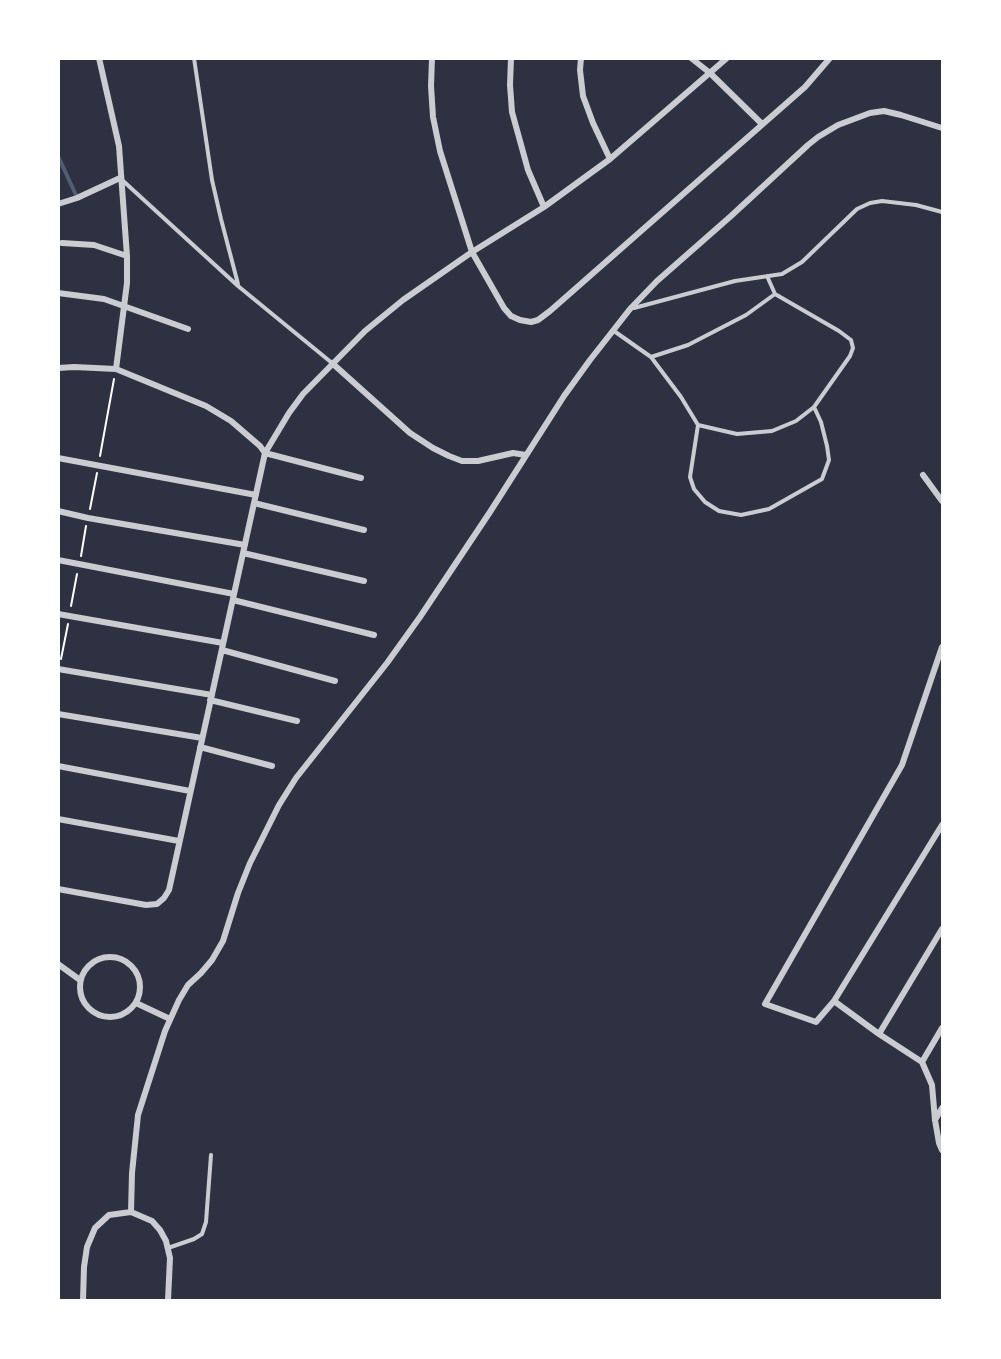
<!DOCTYPE html>
<html>
<head>
<meta charset="utf-8">
<style>
  body { margin:0 }
  #map { position:relative; width:1001px; height:1359px; overflow:hidden; background:#2d3142; font-family:Cabin,sans-serif }
  canvas { display:block }
  .frame { position:absolute; inset:0; border:60px solid #fff; pointer-events:none }
</style>
</head>
<body>
<div id="map">
<canvas width="1001" height="1359"></canvas>
<div class="frame"></div>
</div>
<script>
const context = document.querySelector('canvas').getContext('2d');
context.lineJoin = 'round';
const shape = rows => new Path2D(rows.map(r => 'M' + r).join(''));
function trace(path, color, width, dash) { context.strokeStyle = color; context.lineWidth = width; context.lineCap = dash ? 'butt' : 'round'; context.setLineDash(dash || []); context.stroke(path); }
trace(shape([
  [58,156,76,195]
]), '#4f5d75', 4);
trace(shape([
  [100,456,114,379],
  [90,509,97,473],
  [81,556,86,526],
  [71,606,77,574],
  [61,659,68,624]
]), '#fff', 2);
trace(shape([
  [194,58,212,180,221,219,238,284],
  [121,179,238,286,332,363],
  [634,308,735,281,782,274,802,262,857,209,870,203,882,201,916,205,942,212],
  [614,331,651,357,688,345,746,315,775,294,767,276],
  [651,357,681,397,698,425,690,477,694,489,705,502,719,511,741,515,769,509,822,479,829,460,827,446,821,422,814,407,850,356,853,348,851,340,839,331,775,294],
  [698,425,737,434,772,431,796,421,814,407],
  [168,1248,194,1239,202,1234,206,1222,211,1155]
]), '#caccd0', 4);
trace(shape([
  [99,58,119,146,127,256,127,283,116,369],
  [432,58,431,86,433,117,440,151,472,252,504,308,511,316,520,320,531,322,538,320,550,311,805,87,830,58],
  [511,58,510,85,512,112,528,170,544,207],
  [581,58,580,70,583,96,593,123,610,159],
  [691,58,710,73,762,124],
  [58,204,77,198,120,178],
  [62,243,94,245,127,256],
  [58,293,104,299,188,329],
  [332,363,410,433,433,448,449,456,462,461,478,461,513,453,526,455],
  [58,368,74,367,116,369,206,406,231,421,260,446,265,453,361,478],
  [58,458,256,495],
  [923,475,942,501],
  [254,503,364,530],
  [58,511,88,518,245,545],
  [243,553,364,581],
  [58,560,234,594],
  [233,600,374,635],
  [58,614,223,643],
  [942,647,902,765,765,1004,816,1022,834,1001,942,825],
  [222,650,335,681],
  [58,669,212,695],
  [210,700,297,721],
  [58,714,202,738],
  [200,747,272,766],
  [58,766,190,791],
  [58,819,179,841],
  [58,889,146,905,157,904,164,898,169,890,265,453,289,413,303,394,365,331,403,300,472,252,544,207,610,159,727,58],
  '80 987a30 30 0 1 1 60 0a30 30 0 1 1-60 0Z',
  [58,964,80,980],
  [834,1001,879,1034,922,1062,932,1085,935,1120,939,1143,942,1150],
  [136,1003,170,1019],
  [879,1034,942,929],
  [922,1062,942,1028],
  [935,1120,942,1108],
  [131,1212,132,1173,138,1115,165,1031,179,1000,188,985,201,973,212,960,223,941,238,893,250,863,279,805,296,778,387,663,420,617,490,512,564,396,590,360,630,309,657,281,731,216,808,145,818,137,838,125,870,113,884,111,901,115,942,128],
  [83,1300,84,1267,87,1247,95,1228,109,1215,131,1212,152,1221,160,1230,166,1241,170,1258,168,1300]
]), '#caccd0', 6);
</script>
</body>
</html>
